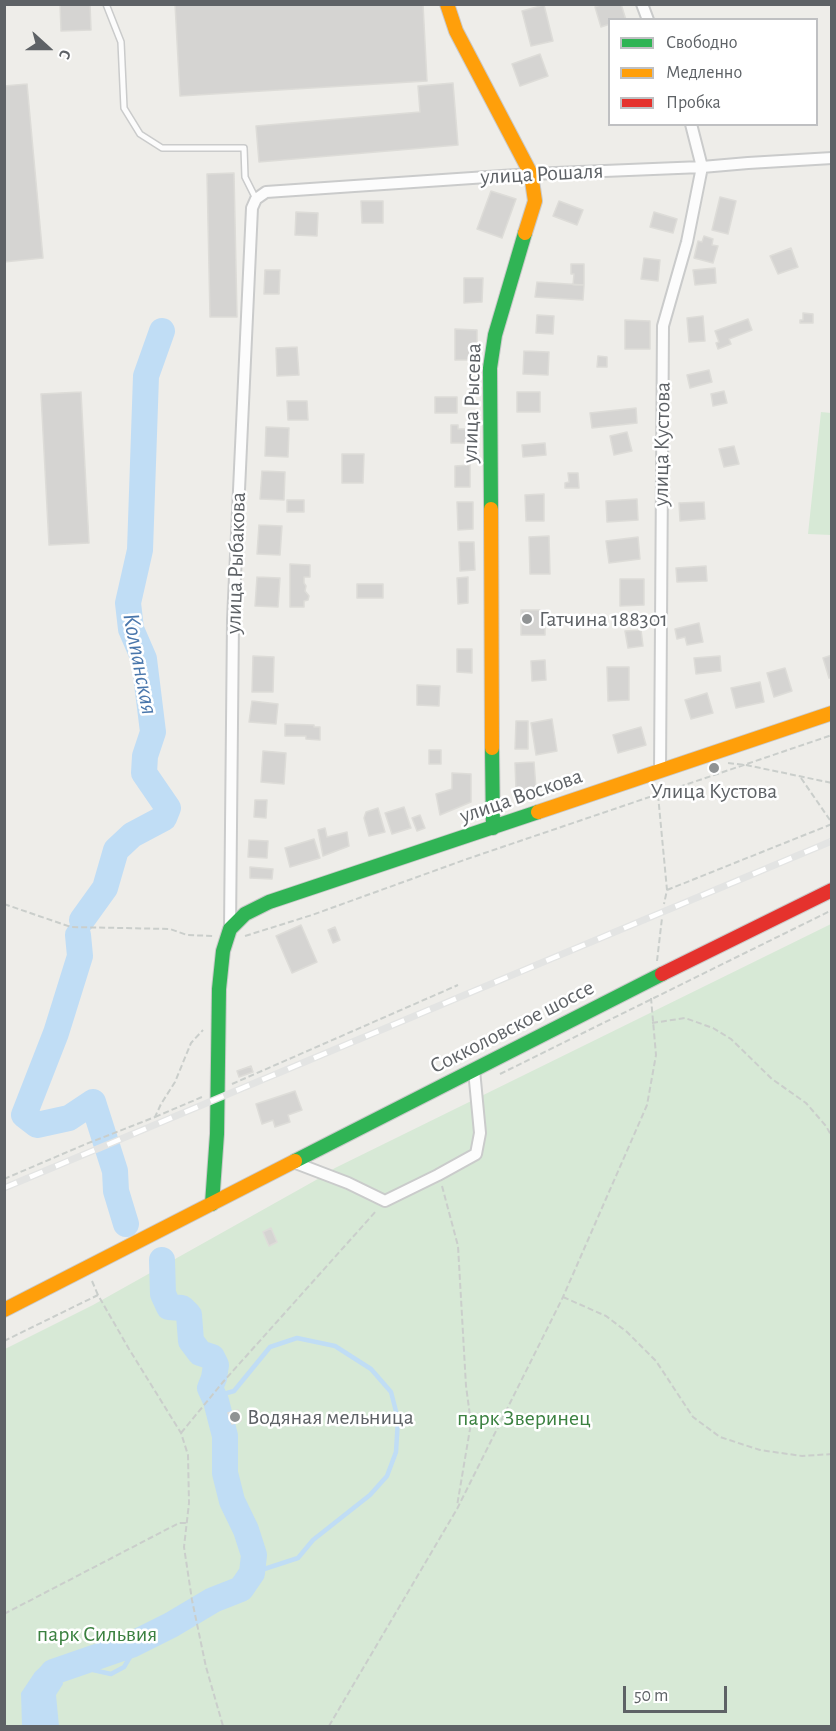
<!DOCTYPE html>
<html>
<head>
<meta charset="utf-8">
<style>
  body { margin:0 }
  #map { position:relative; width:836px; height:1731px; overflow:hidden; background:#eeede9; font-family:"Alegreya Sans",sans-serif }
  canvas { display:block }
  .frame { position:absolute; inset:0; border:6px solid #5e6266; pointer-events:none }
  .legend { position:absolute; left:608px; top:18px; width:210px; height:108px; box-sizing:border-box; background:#fff; border:2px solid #bfc0c2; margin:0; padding:8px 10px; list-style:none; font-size:18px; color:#5e6266 }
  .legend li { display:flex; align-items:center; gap:12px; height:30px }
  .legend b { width:30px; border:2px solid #bfc0c2 }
  .north { position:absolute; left:18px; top:18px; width:60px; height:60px; -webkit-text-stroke:4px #fff; paint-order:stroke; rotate:111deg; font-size:16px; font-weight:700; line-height:24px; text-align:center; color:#5e6266 }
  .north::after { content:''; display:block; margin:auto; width:21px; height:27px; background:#5e6266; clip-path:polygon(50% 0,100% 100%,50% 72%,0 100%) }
  .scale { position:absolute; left:623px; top:1686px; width:104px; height:27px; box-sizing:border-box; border:3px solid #5e6266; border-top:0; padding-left:8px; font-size:18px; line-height:21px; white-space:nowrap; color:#5e6266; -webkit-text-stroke:4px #fff; paint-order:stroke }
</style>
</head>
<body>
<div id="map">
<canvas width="836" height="1731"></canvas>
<div class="frame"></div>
<ul class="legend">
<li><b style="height:8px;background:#30b455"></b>Свободно</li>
<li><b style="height:8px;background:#ff9f0a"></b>Медленно</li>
<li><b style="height:8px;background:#e5322d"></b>Пробка</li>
</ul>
<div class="north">С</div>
<div class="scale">50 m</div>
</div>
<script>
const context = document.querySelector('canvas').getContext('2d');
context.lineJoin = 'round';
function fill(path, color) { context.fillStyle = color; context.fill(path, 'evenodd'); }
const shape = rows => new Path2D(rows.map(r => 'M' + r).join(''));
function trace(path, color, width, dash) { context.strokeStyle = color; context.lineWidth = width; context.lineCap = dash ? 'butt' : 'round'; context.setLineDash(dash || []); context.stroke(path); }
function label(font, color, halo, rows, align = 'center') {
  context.font = font + ' "Alegreya Sans",sans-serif'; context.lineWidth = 5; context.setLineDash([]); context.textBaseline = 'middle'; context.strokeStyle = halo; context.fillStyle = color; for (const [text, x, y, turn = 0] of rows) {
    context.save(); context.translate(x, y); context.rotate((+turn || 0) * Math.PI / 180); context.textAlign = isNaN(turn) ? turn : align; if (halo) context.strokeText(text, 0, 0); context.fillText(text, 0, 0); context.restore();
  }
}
fill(shape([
  [821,412,831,413,831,535,808,534],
  [831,924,831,1726,5,1726,5,1349,93,1305,316,1180,335,1168]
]), '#d7e9d6');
fill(shape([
  [58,1660,63,1684,56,1695,59,1726,22,1726,21,1693,35,1672,46,1662]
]), '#c0ddf5');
trace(shape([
  [163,1282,157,1291,156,1302,161,1308,169,1307],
  [216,1401,227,1393,234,1391,270,1347,297,1338,335,1346,371,1369,391,1392,398,1419,396,1452,387,1476,370,1495,313,1540,298,1558,252,1573],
  [84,1663,93,1670,111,1674,124,1667,130,1657,131,1645]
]), '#c0ddf5', 4.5);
trace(shape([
  [82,920,105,888,116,850,132,835,164,818,168,808,144,773,145,756,153,732,144,659,131,629,128,603,140,550,146,376,162,331],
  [78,935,80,956,56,1033,24,1115,37,1125,69,1118,93,1102,115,1171,116,1191,126,1224],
  [40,1726,38,1717,41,1688,53,1672,131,1645,171,1625,213,1600,241,1589,252,1573,254,1555,246,1530,232,1501,225,1473,225,1436,216,1401,210,1388,214,1378,216,1365,212,1357,200,1353,191,1341,189,1315,182,1308,169,1307,163,1294,162,1260]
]), '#c0ddf5', 26);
const building = shape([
  [60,4,90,4,91,30,61,31,60,4],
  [175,4,423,4,427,81,180,96,175,4],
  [602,4,621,4,626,20,610,20,610,24,601,27,595,7,602,4],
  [544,5,553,41,531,46,522,11,544,5],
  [540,54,548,76,520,86,512,64,540,54],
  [453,83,458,145,259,162,256,126,420,112,418,86,453,83],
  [27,84,43,258,4,262,4,86,27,84],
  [234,173,237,317,210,317,207,174,234,173],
  [491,191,516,199,502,238,477,229,491,191],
  [720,197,736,201,728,234,712,230,720,197],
  [361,201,383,201,383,223,362,223,361,201],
  [559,201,583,210,577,225,553,216,559,201],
  [296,212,318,213,317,236,295,235,296,212],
  [654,212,677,219,673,233,650,227,654,212],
  [704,236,713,239,712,245,718,246,713,263,694,258,698,241,702,242,704,236],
  [791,248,798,267,778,274,770,256,791,248],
  [644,258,660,260,658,281,641,279,644,258],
  [571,264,584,264,584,285,573,285,574,274,571,274,571,264],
  [715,268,716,283,695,285,693,270,715,268],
  [265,270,280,270,279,294,264,294,265,270],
  [464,278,483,278,482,302,464,303,464,278],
  [537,282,584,285,583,300,535,297,537,282],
  [803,313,813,314,813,323,800,323,800,320,803,320,803,313],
  [537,315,554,316,553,334,536,333,537,315],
  [703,316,705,341,689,342,687,318,703,316],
  [748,319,752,330,729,339,731,344,718,349,716,343,719,342,715,331,748,319],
  [625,320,650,321,650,349,625,349,625,320],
  [455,329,477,330,477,360,455,360,455,329],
  [297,347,299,375,277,376,276,348,297,347],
  [524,351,549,352,548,375,523,374,524,351],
  [598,356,607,357,607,367,597,367,598,356],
  [709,370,712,382,690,388,687,375,709,370],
  [724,391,727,403,713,406,711,394,724,391],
  [81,392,89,543,49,545,41,394,81,392],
  [517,392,540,392,540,412,517,412,517,392],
  [435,397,457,397,457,413,435,413,435,397],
  [287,401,307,401,308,420,288,420,287,401],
  [636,408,637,423,592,428,590,413,636,408],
  [451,425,458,425,458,429,472,429,471,443,451,443,451,425],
  [266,427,289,428,288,457,265,456,266,427],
  [627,432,632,451,614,455,610,436,627,432],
  [545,443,546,455,523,457,522,445,545,443],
  [734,446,739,464,724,467,719,449,734,446],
  [342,454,364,454,363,483,342,483,342,454],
  [470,465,470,487,455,487,455,466,470,465],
  [262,471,285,472,284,500,260,499,262,471],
  [568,473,578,473,579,488,565,488,565,483,569,482,568,473],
  [544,494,544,521,526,521,525,495,544,494],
  [637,499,638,520,607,522,606,501,637,499],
  [287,500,304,500,304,512,287,512,287,500],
  [457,502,473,502,473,529,458,530,457,502],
  [704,502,705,519,680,521,679,503,704,502],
  [259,525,282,526,280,555,257,554,259,525],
  [549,536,550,574,530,574,529,537,549,536],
  [638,537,640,559,609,563,606,541,638,537],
  [459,542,474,542,475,570,460,571,459,542],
  [290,564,310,565,310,577,304,577,304,583,306,586,305,591,309,596,308,600,304,601,304,607,290,607,290,564],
  [706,566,707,581,677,582,676,568,706,566],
  [257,577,280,578,278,607,255,606,257,577],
  [468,577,468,603,458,604,457,578,468,577],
  [620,579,644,579,644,605,620,606,620,579],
  [357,584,383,584,383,598,357,598,357,584],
  [521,610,545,610,545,635,521,635,521,610],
  [699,623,703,642,687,645,685,637,677,639,675,629,699,623],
  [641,630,643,646,628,648,625,631,641,630],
  [457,649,472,649,472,673,457,672,457,649],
  [832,655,832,678,829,678,823,658,832,655],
  [253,656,274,657,273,692,252,692,253,656],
  [720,656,721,671,696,674,694,658,720,656],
  [545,660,546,680,532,681,531,661,545,660],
  [607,667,629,667,629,700,608,701,607,667],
  [785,668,792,691,774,697,767,673,785,668],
  [760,682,764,702,736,708,731,688,760,682],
  [417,685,440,686,439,706,417,705,417,685],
  [707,693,713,713,691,719,685,700,707,693],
  [252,701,278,704,276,724,249,722,252,701],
  [552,719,557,751,536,755,531,723,552,719],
  [516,721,528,721,528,749,515,749,516,721],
  [285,724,314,725,314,727,320,727,320,740,306,739,306,736,285,736,285,724],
  [641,727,646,745,618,753,613,735,641,727],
  [429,750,441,750,441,764,429,764,429,750],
  [263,751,286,753,284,784,261,782,263,751],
  [534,762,536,789,516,790,515,763,534,762],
  [452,773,471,774,471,802,440,815,436,794,452,789,452,773],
  [255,800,267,800,266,818,254,817,255,800],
  [404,807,411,828,392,834,385,813,404,807],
  [378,808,385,832,369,836,364,818,366,812,378,808],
  [420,815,425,828,417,831,412,818,420,815],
  [325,828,327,837,347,832,349,846,323,856,318,830,325,828],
  [314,839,320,858,290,867,285,848,314,839],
  [249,840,268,841,267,858,248,857,249,840],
  [250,867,273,869,272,879,250,878,250,867],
  [301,925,317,962,292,973,276,936,301,925],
  [335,927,340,940,333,943,328,930,335,927],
  [251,1066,253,1072,239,1077,237,1071,251,1066],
  [295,1091,302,1110,288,1115,290,1122,275,1127,273,1120,262,1124,256,1104,295,1091],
  [271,1228,277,1242,269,1246,263,1232,271,1228],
  [238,1410,241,1421,232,1424,228,1413,238,1410]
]);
fill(building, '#d5d4d2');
trace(building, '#dddcd8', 1.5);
const lane = shape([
  [106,4,121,42,124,108,140,134,162,148,244,148,245,177,256,199]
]);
const street = shape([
  [642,4,648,20],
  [660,771,663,326,687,242,702,167,691,124],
  [230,929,233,620,252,208,256,199,266,192,531,174,702,167,748,163,832,158],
  [293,1162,348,1183,385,1201,438,1175,476,1154,480,1133,474,1070]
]);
const fast = shape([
  [491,509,490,368,495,335,525,233],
  [492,748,493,828],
  [295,1161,662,974],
  [212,1204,217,1134,219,989,223,951,230,929,245,914,269,902,538,812]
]);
const slow = shape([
  [447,4,456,31,531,174,535,201,525,233],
  [491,509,492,748],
  [538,812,832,713],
  [4,1310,295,1161]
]);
const jam = shape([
  [662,974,832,890]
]);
trace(lane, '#cacbcb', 8);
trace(street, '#cacbcb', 14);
trace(fast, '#c9c9c9', 16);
trace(slow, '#c9c9c9', 16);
trace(jam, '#c9c9c9', 16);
trace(shape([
  [728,763,746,765,832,783],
  [801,778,832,823],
  [658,795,667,890,664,904],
  [667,890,832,824],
  [4,904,71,927,170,929,187,935,213,936],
  [245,936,312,915,467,859,832,735],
  [657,961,662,918],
  [652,1023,685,1018,713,1028,731,1039,772,1079,806,1103,826,1126,832,1137],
  [500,1074,832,910],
  [232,1084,458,985],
  [155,1117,202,1097],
  [4,1179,86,1144,155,1117,161,1104,175,1082,191,1043,203,1030],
  [442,1186,458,1246,466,1386,471,1423,457,1506],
  [92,1281,98,1295],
  [563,1297,606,1316,627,1332,656,1361,693,1417,720,1437,760,1450,802,1456,832,1454],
  [4,1341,98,1295,129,1349,181,1433,188,1455,189,1503,184,1547,192,1600,206,1667,223,1726],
  [181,1433,223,1382,377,1210],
  [4,1614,179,1523,188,1523],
  [329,1726,457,1509,563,1297,647,1105,656,1055,651,998]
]), '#cacecb', 2, [6, 3]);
trace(lane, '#fcfcfc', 5);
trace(street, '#fcfcfc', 10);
trace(fast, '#30b455', 14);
trace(slow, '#ff9f0a', 14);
trace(jam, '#e5322d', 14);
const rail = shape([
  [4,1188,832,841]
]);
trace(rail, '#e3e4e3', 7);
trace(rail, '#fff', 4.5, [14]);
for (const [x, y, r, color] of [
  [527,619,6,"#909394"],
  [714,768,6,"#909394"],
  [235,1417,6,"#909394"]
]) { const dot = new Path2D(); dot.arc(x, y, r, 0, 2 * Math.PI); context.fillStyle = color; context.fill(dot); trace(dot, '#fff', 2); }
label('22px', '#5e6266', '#fff', [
  ["улица Рошаля",542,174,-3],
  ["улица Рысева",472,403,-88],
  ["улица Кустова",662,444,-89],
  ["улица Рыбакова",236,563,-88],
  ["улица Воскова",521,796,-19],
  ["Сокколовское шоссе",512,1027,-27]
]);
label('22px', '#5e6266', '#fff', [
  ["Гатчина 188301",539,619],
  ["Улица Кустова",714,791,"center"],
  ["Водяная мельница",247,1417]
], 'left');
label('22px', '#3b8140', '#fff', [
  ["парк Зверинец",524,1418],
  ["парк Сильвия",97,1634]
]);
label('italic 24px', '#4a77ac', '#fff', [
  ["Колпанская",140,664,79]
]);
</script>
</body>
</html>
